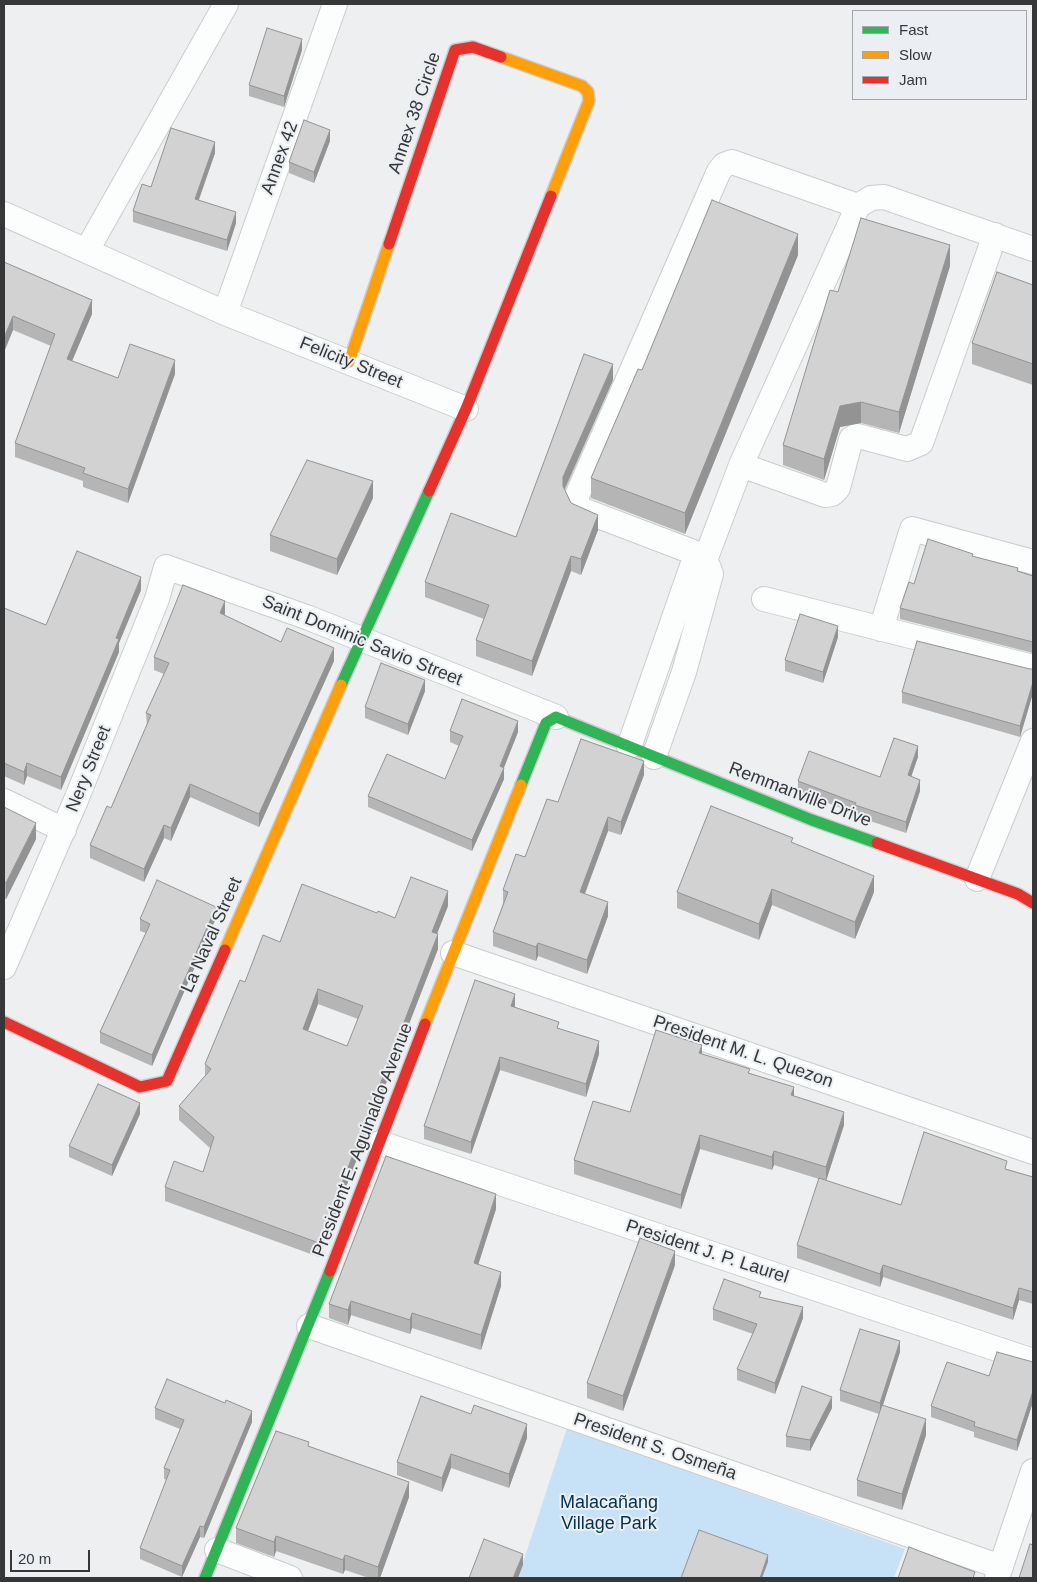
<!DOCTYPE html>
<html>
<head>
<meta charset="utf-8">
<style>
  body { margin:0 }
  #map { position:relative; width:1037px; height:1582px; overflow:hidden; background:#edeff1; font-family:Arial,sans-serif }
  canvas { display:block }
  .frame { position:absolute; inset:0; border:5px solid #363739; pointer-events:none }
  .legend { position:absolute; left:852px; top:10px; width:175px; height:90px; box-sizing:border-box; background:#ebeff3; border:1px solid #a3a5a9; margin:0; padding:6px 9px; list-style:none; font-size:15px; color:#363739 }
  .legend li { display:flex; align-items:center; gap:10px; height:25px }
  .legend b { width:25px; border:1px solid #a3a5a9 }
  .scale { position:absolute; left:10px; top:1550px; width:80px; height:22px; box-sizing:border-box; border:2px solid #363739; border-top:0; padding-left:6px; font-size:15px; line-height:18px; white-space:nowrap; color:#363739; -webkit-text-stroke:4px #ebeff3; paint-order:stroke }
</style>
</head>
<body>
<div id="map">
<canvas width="1037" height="1582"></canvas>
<div class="frame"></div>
<ul class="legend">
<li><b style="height:6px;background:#30b455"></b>Fast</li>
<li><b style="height:6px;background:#ff9f0a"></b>Slow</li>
<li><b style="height:6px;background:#e5322d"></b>Jam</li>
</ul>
<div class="scale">20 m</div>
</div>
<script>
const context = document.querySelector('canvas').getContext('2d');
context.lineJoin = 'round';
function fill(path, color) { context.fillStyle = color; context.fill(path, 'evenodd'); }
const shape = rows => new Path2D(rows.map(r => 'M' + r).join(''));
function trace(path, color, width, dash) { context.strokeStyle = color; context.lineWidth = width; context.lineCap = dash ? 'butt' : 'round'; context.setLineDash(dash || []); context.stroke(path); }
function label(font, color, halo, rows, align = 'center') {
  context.font = font + ' Arial,sans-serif'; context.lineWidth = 4; context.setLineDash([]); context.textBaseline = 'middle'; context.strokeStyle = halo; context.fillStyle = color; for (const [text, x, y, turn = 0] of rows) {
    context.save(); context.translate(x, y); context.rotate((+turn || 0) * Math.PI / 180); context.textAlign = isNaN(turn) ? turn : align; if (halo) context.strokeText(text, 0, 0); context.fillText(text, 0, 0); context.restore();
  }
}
fill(shape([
  [567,1428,905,1549,894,1578,518,1578]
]), '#c7e2f7');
const street = shape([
  [4,214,225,313,466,409],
  [87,250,226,4],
  [225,313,335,4],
  [741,465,825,495,832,494,838,488,851,439,854,437,858,436,907,449,921,443,995,235],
  [706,557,580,509,576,498,719,171,724,165,732,162,858,206,871,198,884,197,1033,249],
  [704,563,741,465,858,206],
  [764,599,1033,667],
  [881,629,912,529,1033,562],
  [629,747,692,566,704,563,709,568,711,574,684,672,654,757],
  [4,801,64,830],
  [977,879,1033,741],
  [453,953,1033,1152],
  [4,967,76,800,157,599,166,567,309,618,556,717],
  [380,1143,1033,1361],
  [309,1326,1001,1567],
  [217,1550,290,1578],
  [997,1578,1033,1471]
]);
const fast = shape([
  [341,685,429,491],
  [521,785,546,723,556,717,812,820,877,843],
  [205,1578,330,1271]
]);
const slow = shape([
  [501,57,582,86,588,92,589,101,551,196],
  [349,362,389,244],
  [225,950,341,685],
  [425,1024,521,785]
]);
const jam = shape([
  [389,244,455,50,473,47,501,57],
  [429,491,466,409,551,196],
  [877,843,1018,894,1033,903],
  [4,1022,140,1087,167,1081,225,950],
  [330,1271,425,1024]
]);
trace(street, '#cacccd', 26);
trace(fast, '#cacccd', 14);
trace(slow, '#cacccd', 14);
trace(jam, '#cacccd', 14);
trace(street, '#fcfdfd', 24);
trace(fast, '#30b455', 11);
trace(slow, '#ff9f0a', 11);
trace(jam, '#e5322d', 11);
fill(shape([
  [302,50,284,107,249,96,249,85],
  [330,141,314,183,289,173,289,162],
  [215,153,199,200,236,223,227,251,133,222,133,211,151,187],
  [798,255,685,534,591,498,591,478,642,370],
  [4,262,92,314,72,361,118,378,175,374,128,503,83,487,83,481,15,457,15,443,51,346,13,330,4,352],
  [950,266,899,433,861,423,840,427,824,480,783,465,783,445,838,292],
  [1033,285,1033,385,972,364,972,343],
  [613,380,565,490,571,503,598,530,581,575,571,571,532,676,476,656,476,640,484,619,425,597,425,582,516,537],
  [373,498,337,575,270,551,270,535],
  [973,557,1033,576,1033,653,900,619,900,608,914,584],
  [141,590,119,643,119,652,61,790,27,776,24,785,4,776,4,608,46,625],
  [225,614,224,615,281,642,334,661,259,827,190,797,171,841,164,838,144,882,90,858,90,845,111,808,147,726,146,713,164,674,154,670,154,657],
  [838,637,823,683,785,671,785,660],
  [1030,669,1033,669,1033,693,1020,737,902,703,902,692],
  [425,691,408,735,365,718,365,707],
  [450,731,518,732,504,768,504,779,472,851,368,807,368,796,445,779,459,746,450,742],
  [918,757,911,776,920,791,906,833,855,816,855,813,798,792,798,781,880,777],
  [644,775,621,835,608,831,585,894,608,916,587,974,538,956,536,961,493,946,493,932,503,904,503,890,525,857,558,802],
  [4,807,36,839,6,899,4,898],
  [793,843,874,892,855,939,772,905,759,940,677,908,677,892],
  [448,906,437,934,438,949,319,1257,165,1201,165,1187,203,1172,211,1149,179,1120,179,1106,205,1076,205,1064,245,982,280,942,377,913,395,918],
  [318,1004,358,1019,347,1046,308,1031],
  [216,918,152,1066,100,1043,100,1032,146,933,140,931,140,919],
  [515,1006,515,1008,559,1028,599,1054,586,1097,500,1070,471,1154,424,1139,424,1126],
  [702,1054,750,1073,794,1096,844,1125,826,1181,901,1205,1007,1169,1033,1177,1033,1304,1019,1300,1013,1320,883,1277,880,1287,797,1258,797,1245,819,1179,774,1165,772,1170,700,1149,681,1209,574,1174,574,1160,630,1112],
  [140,1114,112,1176,69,1157,69,1146],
  [496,1209,478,1264,501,1286,481,1350,412,1328,410,1334,351,1315,348,1325,329,1318,329,1304],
  [675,1265,623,1411,587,1398,587,1383],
  [761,1297,803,1318,775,1394,737,1380,737,1369,753,1334,713,1320,713,1309],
  [900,1352,883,1405,926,1435,902,1510,857,1496,857,1480,879,1414,840,1401,840,1390],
  [1033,1362,1033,1402,1017,1451,974,1437,974,1432,931,1417,931,1406,989,1376],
  [155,1408,252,1422,204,1538,200,1537,182,1577,140,1559,140,1548,167,1480,164,1479,164,1468,180,1429,155,1419],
  [832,1408,810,1451,786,1447,786,1436],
  [471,1414,527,1438,509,1488,451,1468,442,1492,397,1475,397,1462],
  [309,1447,409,1497,380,1578,369,1578,345,1570,343,1574,276,1551,274,1557,236,1543,236,1528]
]), '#b5b5b5');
fill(shape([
  [302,39,302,50,284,107,284,96],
  [330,130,330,141,314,183,314,172],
  [215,142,215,153,195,210,195,199],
  [236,212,236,223,227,251,227,240],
  [798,234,798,255,685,534,685,513],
  [950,245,950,266,899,433,899,412],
  [92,300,92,314,67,373,67,359],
  [13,316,13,330,4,352,4,338],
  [175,360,175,374,128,503,128,489],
  [613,364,613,380,563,492,563,502,563,477],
  [861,402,861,423,840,427,824,480,824,459,840,406],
  [373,481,373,498,337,575,337,559],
  [598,515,598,530,581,575,581,559],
  [571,556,571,571,532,676,532,661],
  [141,577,141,590,119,643,119,652,61,790,61,777,116,638],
  [225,601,225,614,220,626,220,613],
  [838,626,838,637,823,683,823,672],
  [334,648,334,661,259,827,259,814],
  [425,680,425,691,408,735,408,724],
  [1033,682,1033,693,1020,737,1020,726],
  [518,721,518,732,502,772,504,768,504,779,472,851,472,840],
  [918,746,918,757,908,786,908,775],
  [644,761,644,775,621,835,621,822],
  [27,763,27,776,24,785,24,772],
  [920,780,920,791,906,833,906,822],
  [190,784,190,797,171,841,171,828],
  [608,817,608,831,580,906,580,892],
  [36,823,36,839,6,899,6,883],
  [164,825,164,838,144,882,144,869],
  [874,876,874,892,855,939,855,922],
  [772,889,772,905,759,940,759,924],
  [448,891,448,906,432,946,432,932],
  [608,902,608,916,587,974,587,960],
  [216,907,216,918,152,1066,152,1055],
  [438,934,438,949,319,1257,319,1243],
  [538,943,538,956,536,961,536,947],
  [318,989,318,1004,303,1044,303,1029],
  [515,994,515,1006,511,1019,511,1006],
  [599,1041,599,1054,586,1097,586,1084],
  [702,1045,702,1058,699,1053],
  [500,1057,500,1070,471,1154,471,1142],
  [794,1087,794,1101,791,1095],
  [140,1103,140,1114,112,1176,112,1165],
  [844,1112,844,1125,826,1181,826,1167],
  [700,1135,700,1149,681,1209,681,1195],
  [774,1151,774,1165,772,1170,772,1157],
  [496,1194,496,1209,474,1278,474,1263],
  [675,1251,675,1265,623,1411,623,1396],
  [883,1265,883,1277,880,1287,880,1274],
  [501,1272,501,1286,481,1350,481,1335],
  [1019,1288,1019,1300,1013,1320,1013,1308],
  [351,1301,351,1315,348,1325,348,1310],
  [803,1307,803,1318,775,1394,775,1383],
  [412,1313,412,1328,410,1334,410,1320],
  [900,1341,900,1352,880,1414,880,1403],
  [1033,1391,1033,1402,1017,1451,1017,1440],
  [832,1397,832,1408,810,1451,810,1440],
  [252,1411,252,1422,204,1538,204,1527],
  [926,1419,926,1435,902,1510,902,1494],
  [527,1424,527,1438,509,1488,509,1474],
  [451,1454,451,1468,442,1492,442,1478],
  [409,1482,409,1497,380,1578,378,1578,378,1567],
  [200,1526,200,1537,182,1577,182,1566],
  [276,1536,276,1551,274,1557,274,1542],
  [523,1554,523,1565,518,1578,513,1578],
  [345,1555,345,1570,343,1574,343,1560],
  [768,1555,768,1562,762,1578,760,1578]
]), '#939394');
const building = shape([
  [267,28,302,39,284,96,249,85,267,28],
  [304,120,330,130,314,172,289,162,304,120],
  [171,128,215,142,195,199,236,212,227,240,133,211,142,184,151,187,171,128],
  [712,200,798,234,685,513,591,478,638,369,642,370,712,200],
  [861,218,950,245,899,412,861,402,840,406,824,459,783,445,830,290,838,292,861,218],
  [4,262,92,300,67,359,118,378,130,344,175,360,128,489,83,473,85,468,15,443,55,334,13,316,4,338,4,262],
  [997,272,1033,285,1033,364,972,343,997,272],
  [584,354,613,364,563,477,563,486,571,503,598,515,581,559,571,556,532,661,476,640,489,605,425,582,451,513,516,537,584,354],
  [307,460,373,481,337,559,270,535,307,460],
  [928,539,973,554,972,556,1018,568,1017,571,1033,576,1033,642,900,608,909,582,914,584,928,539],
  [77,551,141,577,116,638,119,639,61,777,27,763,24,772,4,763,4,608,46,625,77,551],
  [183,585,225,601,220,613,281,642,287,628,334,648,259,814,190,784,171,828,164,825,144,869,90,845,107,806,111,808,151,715,146,713,169,663,154,657,183,585],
  [800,614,838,626,823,672,785,660,800,614],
  [917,641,1030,669,1033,669,1033,682,1020,726,902,692,917,641],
  [381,663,425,680,408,724,365,707,381,663],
  [462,699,518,721,500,766,504,768,472,840,368,796,387,754,445,779,463,736,450,731,462,699],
  [894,738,918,746,908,775,920,780,906,822,855,805,856,803,798,781,809,751,880,777,894,738],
  [581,739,644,761,621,822,608,817,580,892,608,902,587,960,538,943,536,947,493,932,508,892,503,890,516,854,525,857,547,799,558,802,581,739],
  [711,806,793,838,791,842,874,876,855,922,772,889,759,924,677,892,711,806],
  [4,807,36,823,6,883,4,882,4,807],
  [411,877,448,891,432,932,438,934,319,1243,165,1187,174,1161,203,1172,214,1137,179,1106,211,1069,205,1064,240,980,245,982,263,935,280,942,302,884,377,913,378,911,395,918,411,877],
  [318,989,363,1006,347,1046,303,1029,318,989],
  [157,880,216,907,152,1055,100,1032,150,924,140,919,157,880],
  [475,980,515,994,511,1006,559,1022,557,1028,599,1041,586,1084,500,1057,471,1142,424,1126,475,980],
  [656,1030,702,1045,699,1053,750,1069,748,1073,794,1087,791,1095,844,1112,826,1167,774,1151,772,1157,700,1135,681,1195,574,1160,593,1101,630,1112,656,1030],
  [98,1084,140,1103,112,1165,69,1146,98,1084],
  [924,1132,1007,1161,1005,1169,1033,1177,1033,1292,1019,1288,1013,1308,883,1265,880,1274,797,1245,819,1178,901,1205,924,1132],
  [386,1156,496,1194,474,1263,501,1272,481,1335,412,1313,410,1320,351,1301,348,1310,329,1304,386,1156],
  [640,1238,675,1251,623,1396,587,1383,640,1238],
  [724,1279,761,1292,759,1297,803,1307,775,1383,737,1369,757,1324,713,1309,724,1279],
  [860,1329,900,1341,880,1403,840,1390,860,1329],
  [997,1352,1033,1362,1033,1391,1017,1440,974,1426,975,1422,931,1406,947,1362,989,1376,997,1352],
  [167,1379,225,1403,226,1400,252,1411,204,1527,200,1526,182,1566,140,1548,170,1470,164,1468,184,1420,155,1408,167,1379],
  [802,1386,832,1397,810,1440,786,1436,802,1386],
  [421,1396,471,1414,474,1405,527,1424,509,1474,451,1454,442,1478,397,1462,421,1396],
  [882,1405,926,1419,902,1494,857,1480,882,1405],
  [276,1431,309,1442,308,1446,409,1482,378,1567,345,1555,343,1560,276,1536,274,1542,236,1528,276,1431],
  [699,1530,768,1555,760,1578,681,1578,699,1530],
  [484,1539,523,1554,513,1578,469,1578,484,1539],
  [1030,1544,1033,1545,1033,1578,1019,1578,1030,1544],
  [909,1547,975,1572,973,1578,898,1578,909,1547]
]);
fill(building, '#d2d2d3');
trace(building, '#939394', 1);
label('18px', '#363739', '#ebeff3', [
  ["Annex 38 Circle",415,113,-71],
  ["Annex 42",280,158,-70],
  ["Felicity Street",351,363,22],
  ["Saint Dominic Savio Street",362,641,22],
  ["Nery Street",89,769,-68],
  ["Remmanville Drive",800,795,21],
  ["La Naval Street",212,935,-66],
  ["President M. L. Quezon",743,1052,19],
  ["President E. Aguinaldo Avenue",363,1140,-69],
  ["President J. P. Laurel",707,1252,18],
  ["President S. Osmeña",655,1447,19]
]);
label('18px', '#003151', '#ebeff3', [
  ["Malacañang",609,1503],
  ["Village Park",609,1524]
]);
</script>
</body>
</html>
